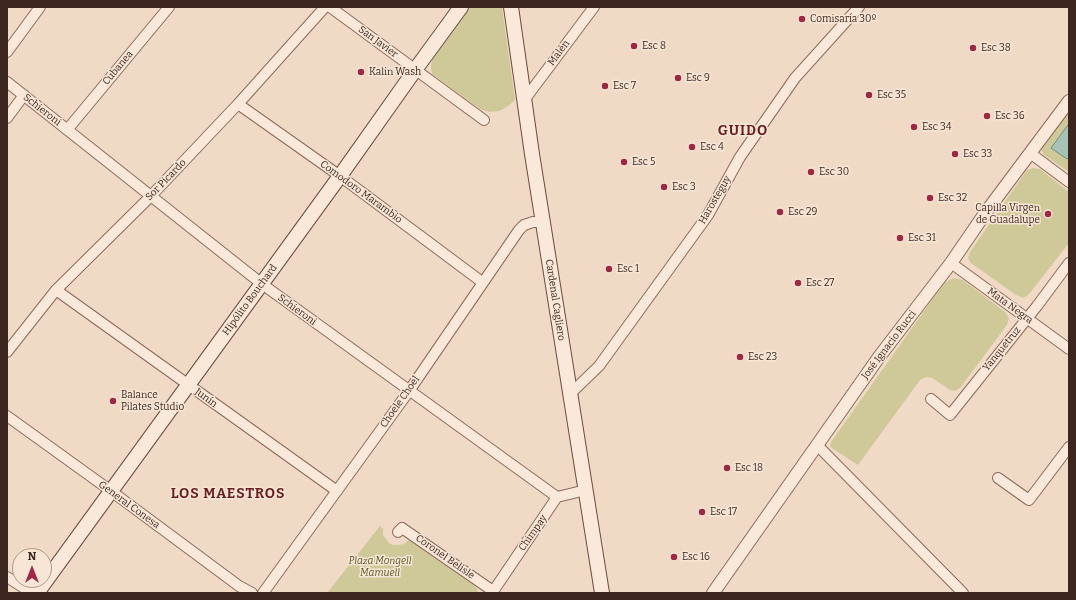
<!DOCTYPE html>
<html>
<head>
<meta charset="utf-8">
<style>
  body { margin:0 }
  #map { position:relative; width:1076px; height:600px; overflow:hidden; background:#f0dac6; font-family:Bitter,serif }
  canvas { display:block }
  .frame { position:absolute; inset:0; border:8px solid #3c261f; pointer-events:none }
  .north { position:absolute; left:12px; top:548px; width:40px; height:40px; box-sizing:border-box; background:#f7e6d6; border:1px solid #ac998d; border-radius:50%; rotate:0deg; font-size:11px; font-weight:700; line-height:16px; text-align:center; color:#3c261f }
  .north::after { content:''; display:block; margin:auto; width:14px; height:18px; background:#9d2843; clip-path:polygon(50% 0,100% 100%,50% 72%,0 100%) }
</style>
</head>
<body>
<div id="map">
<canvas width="1076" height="600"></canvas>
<div class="frame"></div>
<div class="north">N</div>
</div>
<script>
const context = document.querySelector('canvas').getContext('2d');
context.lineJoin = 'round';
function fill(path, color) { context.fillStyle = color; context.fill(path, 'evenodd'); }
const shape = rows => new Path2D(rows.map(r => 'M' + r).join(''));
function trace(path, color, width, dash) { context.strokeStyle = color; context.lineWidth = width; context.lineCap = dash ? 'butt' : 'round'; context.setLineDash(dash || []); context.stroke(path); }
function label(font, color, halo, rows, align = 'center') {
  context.font = font + ' Bitter,serif'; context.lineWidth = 3; context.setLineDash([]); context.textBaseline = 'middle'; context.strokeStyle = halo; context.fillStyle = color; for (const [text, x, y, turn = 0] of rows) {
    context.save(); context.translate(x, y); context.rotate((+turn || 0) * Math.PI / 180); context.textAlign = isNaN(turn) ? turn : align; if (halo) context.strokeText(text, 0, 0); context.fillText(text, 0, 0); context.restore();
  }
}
fill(shape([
  [470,7,502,7,515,100,507,107,499,111,490,112,480,109,432,74,431,67,432,60],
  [1069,107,1069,172,1044,155,1041,149,1043,142],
  [1033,168,1040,169,1069,192,1069,243,1030,293,1024,298,1016,295,971,263,968,258,970,252,1027,170],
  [953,278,963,280,1005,312,1009,318,1007,325,960,388,955,391,950,390,932,378,926,377,920,380,858,465,833,449,830,446,831,442,944,283],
  [380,526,383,529,383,535,389,543,393,545,399,545,404,544,409,540,475,586,479,593,327,593]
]), '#cfc999');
const water = shape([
  [1068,125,1069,125,1069,157,1067,159,1051,148,1068,125]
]);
fill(water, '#a7c3b5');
trace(water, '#6d9281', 1);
const minor = shape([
  [330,7,484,120],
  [7,52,40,7],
  [7,82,262,284,557,497],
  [525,99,594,7],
  [238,104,340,176,482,282],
  [7,118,24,95],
  [67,130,169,7],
  [1030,153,1069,182],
  [951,263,1069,349],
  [56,290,337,491],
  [7,352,56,290,151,196,238,104,325,7],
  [570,394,599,366,708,215,740,157,795,78,859,7],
  [931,399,950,415,1037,306,1069,263],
  [7,416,111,491,239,586,252,593],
  [817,445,963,593],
  [998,478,1029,500,1069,447],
  [398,532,402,528,493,591],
  [7,577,32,593],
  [263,593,409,391,519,230,524,225,533,222,543,222],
  [492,593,557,497,586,490]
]);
const tertiary = shape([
  [713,593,879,357,951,263,986,212,1069,101]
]);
const secondary = shape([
  [511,7,532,154,602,593],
  [37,593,340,176,415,70,461,7]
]);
trace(minor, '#8c6a5b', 12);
trace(tertiary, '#8c6a5b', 14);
trace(secondary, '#6e4b3e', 16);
trace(minor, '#fae9da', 10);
trace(tertiary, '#fae9da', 12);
trace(secondary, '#fae9da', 14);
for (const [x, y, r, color] of [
  [802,19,4,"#9d2843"],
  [634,46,4,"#9d2843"],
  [973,48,4,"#9d2843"],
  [361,72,4,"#9d2843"],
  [678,78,4,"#9d2843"],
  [605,86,4,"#9d2843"],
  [869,95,4,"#9d2843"],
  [987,116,4,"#9d2843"],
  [914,127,4,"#9d2843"],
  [692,147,4,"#9d2843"],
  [955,154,4,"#9d2843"],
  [624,162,4,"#9d2843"],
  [811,172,4,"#9d2843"],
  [664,187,4,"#9d2843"],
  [930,198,4,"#9d2843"],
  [780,212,4,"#9d2843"],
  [1048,214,4,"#9d2843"],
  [900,238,4,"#9d2843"],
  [609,269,4,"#9d2843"],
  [798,283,4,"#9d2843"],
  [740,357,4,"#9d2843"],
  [113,401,4,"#9d2843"],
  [727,468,4,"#9d2843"],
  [702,512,4,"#9d2843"],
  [674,557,4,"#9d2843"]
]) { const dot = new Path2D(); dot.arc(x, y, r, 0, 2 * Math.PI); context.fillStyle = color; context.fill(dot); trace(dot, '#f7e6d6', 1.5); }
label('10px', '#3c261f', '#f7e6d6', [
  ["Comisaría 30º",810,19],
  ["Esc 8",642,46],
  ["Esc 38",981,48],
  ["Kalin Wash",369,72],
  ["Esc 9",686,78],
  ["Esc 7",613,86],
  ["Esc 35",877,95],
  ["Esc 36",995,116],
  ["Esc 34",922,127],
  ["Esc 4",700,147],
  ["Esc 33",963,154],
  ["Esc 5",632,162],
  ["Esc 30",819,172],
  ["Esc 3",672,187],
  ["Esc 32",938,198],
  ["Capilla Virgen",1040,208,"right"],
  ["de Guadalupe",1040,220,"right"],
  ["Esc 29",788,212],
  ["Esc 31",908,238],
  ["Esc 1",617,269],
  ["Esc 27",806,283],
  ["Esc 23",748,357],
  ["Balance",121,395],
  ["Pilates Studio",121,407],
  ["Esc 18",735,468],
  ["Esc 17",710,512],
  ["Esc 16",682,557]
], 'left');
label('10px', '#3c261f', '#f7e6d6', [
  ["San Javier",378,42,36],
  ["Malén",559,53,-53],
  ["Cubanea",118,68,-50],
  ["Schieroni",42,110,38],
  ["Sor Picardo",166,180,-46],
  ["Comodoro Marambio",361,192,36],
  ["Harosteguy",715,200,-60],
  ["Hipólito Bouchard",250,300,-54],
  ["Cardenal Cagliero",555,300,81],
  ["Mata Negra",1010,306,36],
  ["Schieroni",297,310,36],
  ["José Ignacio Rucci",889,345,-53],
  ["Yanquetruz",1002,349,-51],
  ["Junín",206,398,36],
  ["Choele Choel",400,402,-55],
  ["General Conesa",129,505,36],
  ["Chimpay",533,533,-55],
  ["Coronel Belisle",445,557,35]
]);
label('italic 10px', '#575925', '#f7e6d6', [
  ["Plaza Mongell",380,561],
  ["Mamuell",380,573]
]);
context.letterSpacing = '1px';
label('bold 14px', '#6a1d1e', '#f7e6d6', [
  ["GUIDO",743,131],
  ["LOS MAESTROS",228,494]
]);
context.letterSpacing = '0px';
</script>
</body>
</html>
